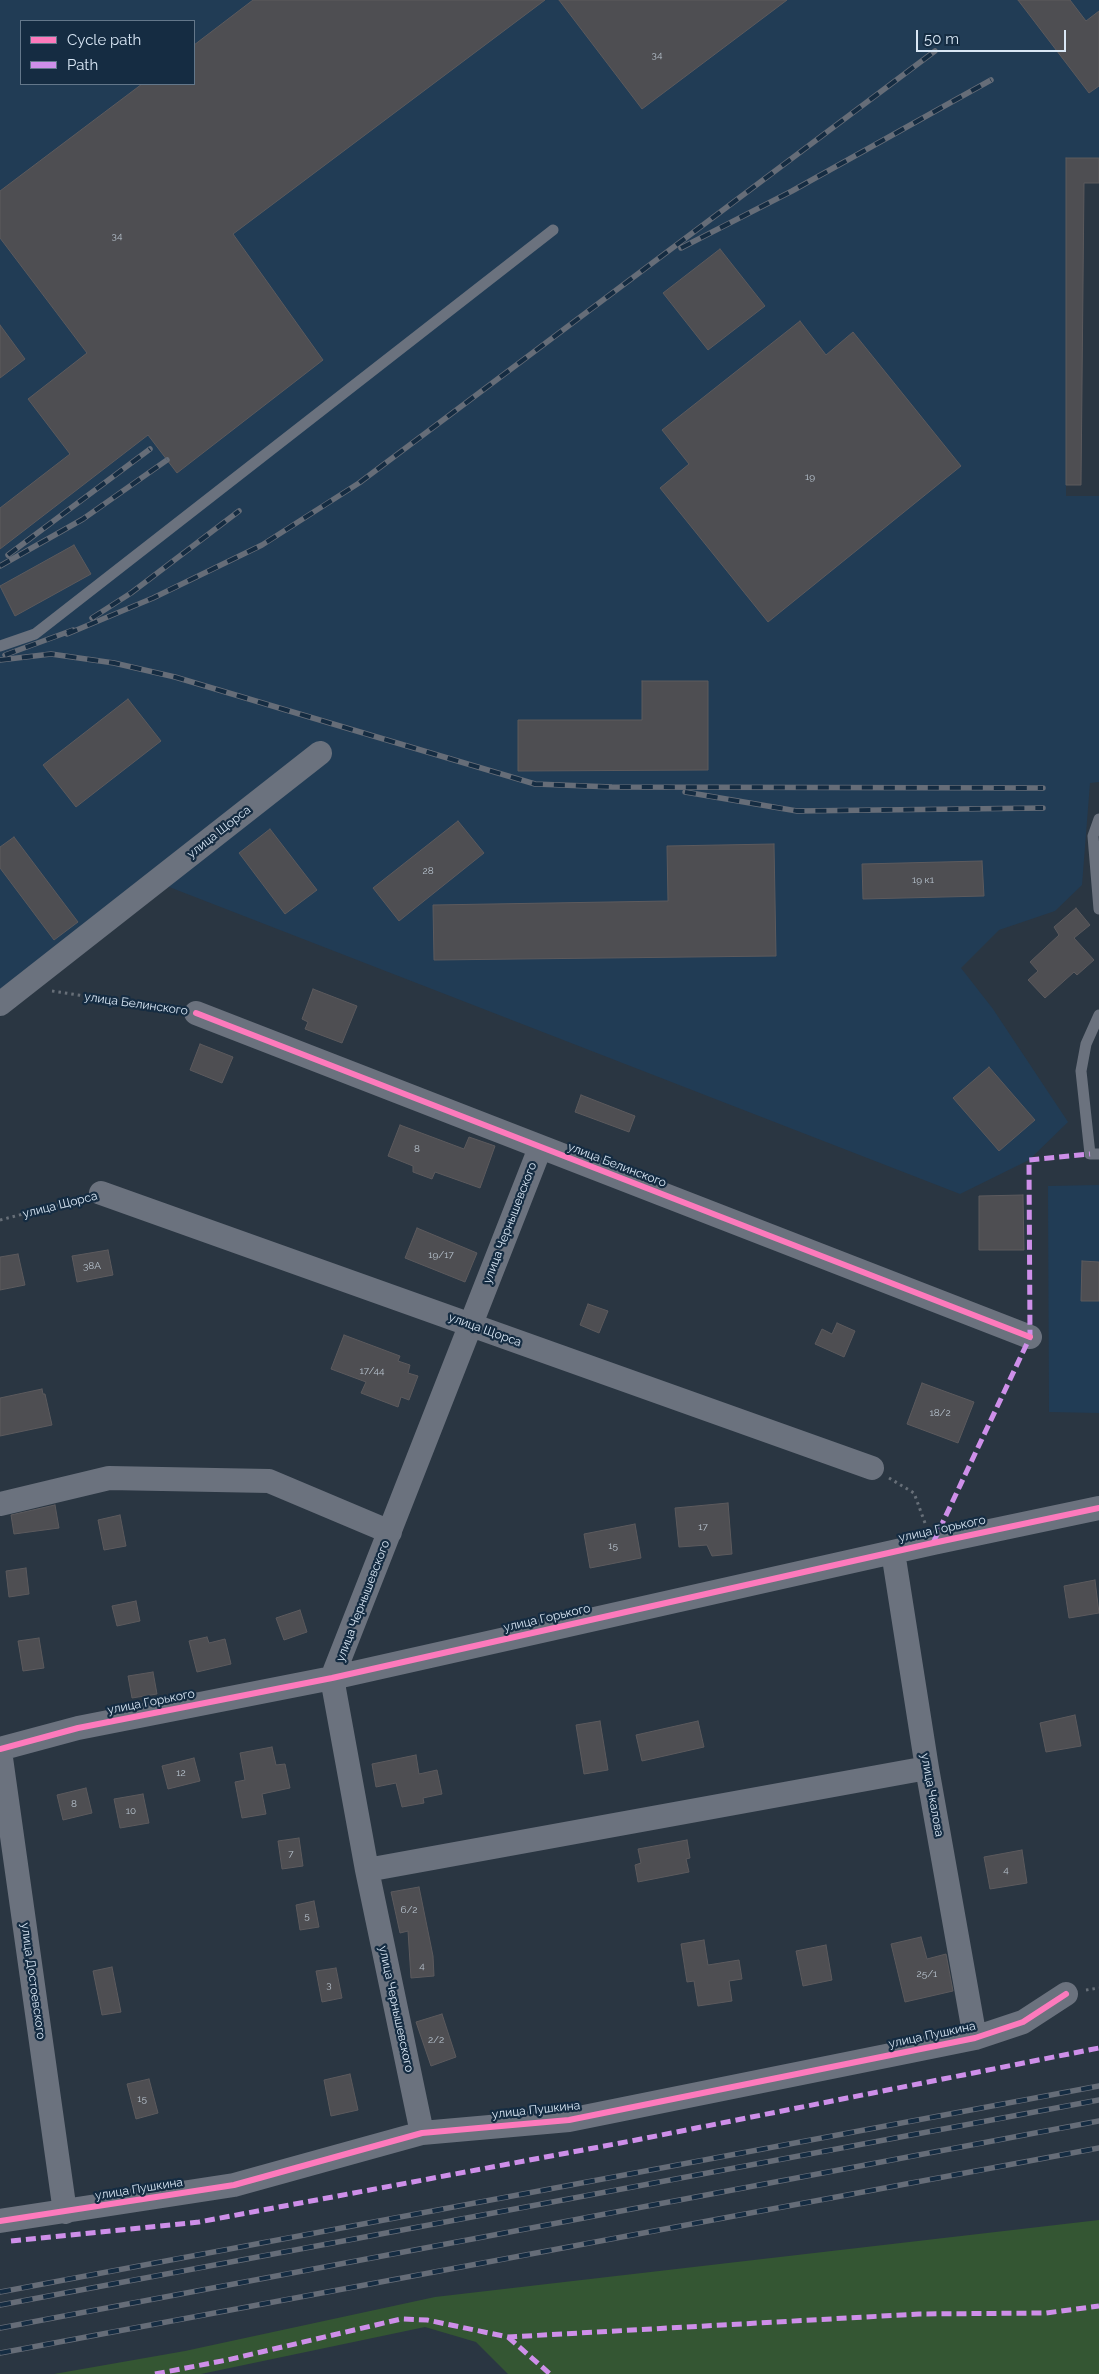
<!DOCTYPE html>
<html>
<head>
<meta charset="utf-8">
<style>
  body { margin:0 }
  #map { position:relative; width:1099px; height:2374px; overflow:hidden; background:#2a3642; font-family:Raleway,sans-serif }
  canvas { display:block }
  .legend { position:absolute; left:20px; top:20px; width:175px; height:65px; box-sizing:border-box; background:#152c42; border:1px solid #63778a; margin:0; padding:6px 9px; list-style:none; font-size:15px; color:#d9e7f5 }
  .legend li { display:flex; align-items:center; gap:10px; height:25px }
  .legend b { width:25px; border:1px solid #63778a }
  .scale { position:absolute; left:916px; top:30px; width:150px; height:22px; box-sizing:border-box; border:2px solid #d9e7f5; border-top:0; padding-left:6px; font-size:15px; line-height:18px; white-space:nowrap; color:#d9e7f5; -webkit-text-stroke:4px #152c42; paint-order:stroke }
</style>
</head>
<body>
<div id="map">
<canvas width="1099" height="2374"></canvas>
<ul class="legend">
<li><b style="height:6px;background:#fd7abc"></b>Cycle path</li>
<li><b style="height:6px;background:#ce8fe9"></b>Path</li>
</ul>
<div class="scale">50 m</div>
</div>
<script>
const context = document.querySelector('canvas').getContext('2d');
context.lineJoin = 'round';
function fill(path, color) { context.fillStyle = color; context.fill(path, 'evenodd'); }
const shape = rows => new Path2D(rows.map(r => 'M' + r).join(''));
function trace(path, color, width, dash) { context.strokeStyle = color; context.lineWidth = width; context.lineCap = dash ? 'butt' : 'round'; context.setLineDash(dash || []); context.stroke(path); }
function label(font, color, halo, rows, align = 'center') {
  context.font = font + ' Raleway,sans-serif'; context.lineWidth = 4.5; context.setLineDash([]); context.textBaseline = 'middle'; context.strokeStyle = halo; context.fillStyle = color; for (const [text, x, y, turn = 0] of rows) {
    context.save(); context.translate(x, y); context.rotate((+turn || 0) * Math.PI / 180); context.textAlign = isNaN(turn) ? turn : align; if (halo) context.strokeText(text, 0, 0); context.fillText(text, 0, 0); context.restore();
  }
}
fill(shape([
  [0,0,1099,0,1099,158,1066,158,1066,496,1099,496,1099,782,1090,783,1082,885,1055,911,999,930,961,968,993,1009,1068,1122,1029,1160,960,1194,146,878,0,993],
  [21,21,194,21,194,84,21,84],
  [1099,1185,1099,1413,1049,1412,1048,1186]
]), '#213c55');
fill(shape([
  [1099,2220,1099,2374,508,2374,476,2342,425,2327,201,2374,54,2374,185,2351,435,2297]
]), '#345633');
const building = shape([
  [253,0,545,0,233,234,323,360,177,473,148,435,0,549,0,508,70,454,28,399,87,353,0,238,0,191,142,84,194,84,194,45,253,0],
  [559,0,787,0,642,109,559,0],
  [1018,0,1070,0,1086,21,1099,11,1099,86,1089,93,1018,0],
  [1066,158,1099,158,1099,183,1084,183,1081,485,1066,485,1066,158],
  [720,249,765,306,708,350,663,293,720,249],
  [800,321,826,355,853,332,961,466,768,622,660,488,689,464,662,430,800,321],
  [0,325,25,359,0,378,0,325],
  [74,545,91,574,15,616,0,586,74,545],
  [642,681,708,681,708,770,518,771,518,720,642,720,642,681],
  [128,699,161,741,76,807,43,765,128,699],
  [458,821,484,853,399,921,373,888,458,821],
  [270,829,317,890,285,914,239,853,270,829],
  [14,837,78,922,54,940,0,868,0,847,14,837],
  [774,844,776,956,434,960,433,905,668,901,667,846,774,844],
  [982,861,984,896,863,899,862,864,982,861],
  [1076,908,1090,925,1074,938,1094,960,1077,975,1074,972,1045,998,1028,980,1038,971,1030,962,1059,935,1054,927,1076,908],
  [313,989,357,1006,342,1043,305,1029,308,1022,302,1019,313,989],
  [200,1044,233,1057,222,1083,190,1070,200,1044],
  [989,1067,1035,1120,999,1151,953,1098,989,1067],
  [581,1095,635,1116,629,1132,575,1112,581,1095],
  [400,1125,464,1149,469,1137,495,1146,480,1188,435,1172,432,1179,413,1172,413,1166,388,1156,400,1125],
  [1023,1195,1024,1250,979,1250,979,1196,1023,1195],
  [417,1228,477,1253,465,1282,405,1258,417,1228],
  [108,1250,113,1275,77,1282,72,1256,108,1250],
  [18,1254,25,1285,0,1290,0,1257,18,1254],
  [1082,1261,1099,1262,1099,1301,1081,1301,1082,1261],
  [588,1304,608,1311,599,1333,580,1325,588,1304],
  [837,1323,855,1331,844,1357,815,1344,822,1329,832,1334,837,1323],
  [344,1335,400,1356,398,1361,410,1365,408,1373,418,1376,409,1400,401,1397,398,1407,361,1393,366,1382,331,1369,344,1335],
  [922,1383,974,1402,958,1443,907,1424,922,1383],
  [42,1389,43,1394,45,1394,52,1425,0,1436,0,1398,42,1389],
  [728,1503,732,1554,712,1556,707,1545,679,1547,675,1508,728,1503],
  [55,1505,59,1528,14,1534,11,1515,55,1505],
  [120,1515,126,1546,104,1550,98,1520,120,1515],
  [635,1524,641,1558,590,1568,584,1534,635,1524],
  [26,1568,29,1594,9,1597,6,1571,26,1568],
  [1095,1580,1099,1613,1069,1618,1064,1586,1095,1580],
  [136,1601,140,1621,117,1626,112,1606,136,1601],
  [300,1610,307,1632,284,1640,276,1618,300,1610],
  [207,1637,209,1643,225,1639,231,1664,197,1672,189,1641,207,1637],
  [39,1638,44,1668,23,1671,18,1641,39,1638],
  [153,1672,157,1694,132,1698,128,1676,153,1672],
  [1075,1715,1081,1746,1046,1752,1040,1723,1075,1715],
  [600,1721,608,1770,584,1774,576,1725,600,1721],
  [698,1721,704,1747,642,1761,636,1735,698,1721],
  [272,1747,276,1765,285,1764,290,1788,262,1794,266,1814,242,1818,235,1782,245,1780,240,1753,272,1747],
  [416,1755,419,1774,437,1770,442,1794,423,1798,424,1803,402,1807,396,1783,376,1787,372,1764,416,1755],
  [194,1758,200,1781,168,1789,162,1766,194,1758],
  [86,1788,92,1813,63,1820,57,1795,86,1788],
  [143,1794,149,1823,120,1828,114,1799,143,1794],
  [299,1838,303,1866,282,1869,278,1841,299,1838],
  [687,1840,690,1858,686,1859,689,1872,638,1882,635,1865,641,1863,638,1849,687,1840],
  [1022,1850,1027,1883,990,1889,984,1857,1022,1850],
  [419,1887,433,1956,434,1976,411,1978,408,1931,400,1933,391,1892,419,1887],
  [314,1901,319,1927,300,1930,296,1905,314,1901],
  [921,1937,927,1959,946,1954,953,1991,905,2002,891,1944,921,1937],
  [704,1940,708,1965,739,1960,742,1979,729,1981,732,2001,698,2006,694,1981,687,1982,681,1944,704,1940],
  [826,1945,832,1980,803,1986,796,1951,826,1945],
  [112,1967,121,2012,102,2015,93,1971,112,1967],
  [336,1968,342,1998,322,2002,316,1971,336,1968],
  [442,2014,456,2057,431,2066,416,2022,442,2014],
  [350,2074,358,2110,331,2116,324,2080,350,2074],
  [149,2079,158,2113,136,2119,127,2084,149,2079]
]);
fill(building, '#4e4e52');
trace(building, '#5c5a5d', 1);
trace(shape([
  [52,991,177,1010],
  [0,1220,81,1199],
  [889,1478,914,1493,925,1523],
  [1086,1990,1099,1988]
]), '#676f78', 3, [2.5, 4]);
trace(shape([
  [0,646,35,634,553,230],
  [1099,819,1093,836,1099,909],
  [1099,1015,1086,1044,1081,1071,1090,1154,1099,1154]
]), '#6b727e', 11);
trace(shape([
  [0,1004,320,753],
  [196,1013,1030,1337],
  [101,1193,872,1468],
  [0,1504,109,1478,269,1481,390,1532],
  [893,1552,927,1768,975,2038],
  [0,1749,78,1728,332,1678,933,1543,1099,1508],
  [0,1751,65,2212],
  [367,1870,927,1768],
  [422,2133,367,1870,332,1678,540,1148],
  [0,2221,234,2185,422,2133,569,2120,975,2038,1023,2022,1066,1994]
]), '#6b727e', 24);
const rail = shape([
  [681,248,792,191,991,80],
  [8,555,150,449],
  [0,566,83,519,167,460],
  [92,618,131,593,239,511],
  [67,634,153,598,262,545,359,483,935,51],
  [5,655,73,630],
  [0,660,51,654,114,663,175,677,535,784,612,787,1043,788],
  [685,792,797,811,1043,808],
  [0,2292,1099,2086],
  [0,2305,1099,2100],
  [0,2328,1099,2121],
  [0,2353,1099,2148]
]);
trace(rail, '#666d78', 5.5);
trace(rail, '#152c42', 4, [11]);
trace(shape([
  [933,1543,1030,1337,1029,1160,1090,1154],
  [11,2241,199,2222,631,2141,1099,2048],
  [508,2337,550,2374],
  [155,2374,227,2360,401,2319,427,2320,508,2337,919,2314,1046,2313,1099,2306]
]), '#ce8fe9', 5, [10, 5]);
trace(shape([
  [196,1013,1030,1337],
  [0,1749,78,1728,332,1678,933,1543,1099,1508],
  [0,2221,234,2185,422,2133,569,2120,975,2038,1023,2022,1066,1994]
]), '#fd7abc', 6);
label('10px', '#b6c1cc', null, [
  ["34",657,55],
  ["34",117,236],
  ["19",810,477],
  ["28",428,871],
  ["19 к1",923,880],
  ["8",417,1149],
  ["19/17",441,1255],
  ["38А",92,1266],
  ["17/44",372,1371],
  ["18/2",940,1413],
  ["17",703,1527],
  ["15",613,1546],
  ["12",181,1773],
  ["8",74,1804],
  ["10",131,1811],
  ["7",291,1854],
  ["4",1006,1870],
  ["6/2",409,1910],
  ["5",307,1916],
  ["4",422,1966],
  ["25/1",927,1974],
  ["3",329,1985],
  ["2/2",436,2040],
  ["15",142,2099]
]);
label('12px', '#d9e7f5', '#152c42', [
  ["улица Щорса",219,832,-38],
  ["улица Белинского",136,1004,8],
  ["улица Белинского",617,1165,21],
  ["улица Щорса",60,1205,-14],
  ["улица Чернышевского",510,1223,-69],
  ["улица Щорса",485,1330,20],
  ["улица Горького",942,1529,-12],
  ["улица Чернышевского",363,1601,-69],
  ["улица Горького",547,1618,-13],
  ["улица Горького",151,1702,-11],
  ["улица Чкалова",932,1795,80],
  ["улица Достоевского",33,1981,82],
  ["улица Чернышевского",396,2009,78],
  ["улица Пушкина",932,2035,-12],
  ["улица Пушкина",536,2110,-6],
  ["улица Пушкина",139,2189,-9]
]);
</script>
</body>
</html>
